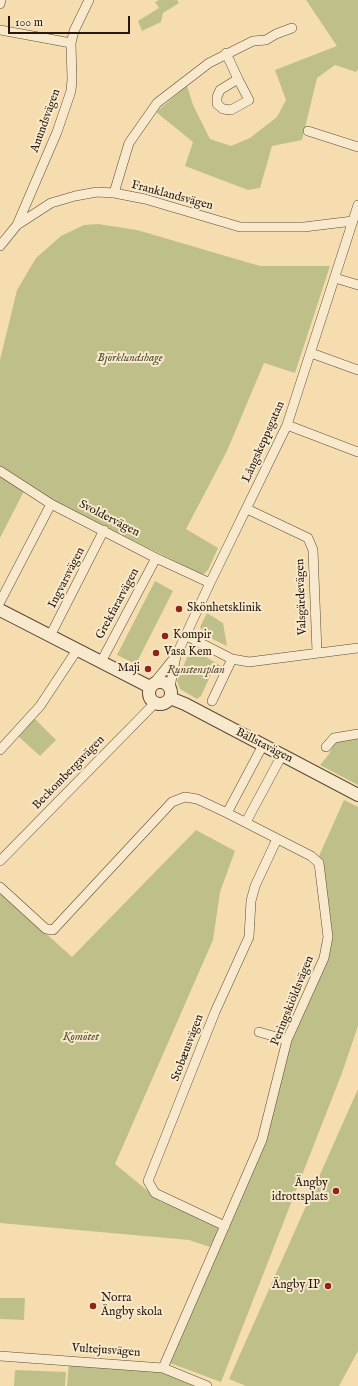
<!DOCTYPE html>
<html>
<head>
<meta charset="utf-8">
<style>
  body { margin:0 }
  #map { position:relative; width:358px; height:1386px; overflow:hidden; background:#f5ddb0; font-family:"IM FELL English",serif }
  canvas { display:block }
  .scale { position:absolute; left:8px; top:16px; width:122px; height:18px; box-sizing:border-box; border:2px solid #251910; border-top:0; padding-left:5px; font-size:12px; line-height:14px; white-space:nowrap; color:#251910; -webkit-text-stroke:3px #f8e9cc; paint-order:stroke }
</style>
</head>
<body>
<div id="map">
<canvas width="358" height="1386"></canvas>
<div class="scale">100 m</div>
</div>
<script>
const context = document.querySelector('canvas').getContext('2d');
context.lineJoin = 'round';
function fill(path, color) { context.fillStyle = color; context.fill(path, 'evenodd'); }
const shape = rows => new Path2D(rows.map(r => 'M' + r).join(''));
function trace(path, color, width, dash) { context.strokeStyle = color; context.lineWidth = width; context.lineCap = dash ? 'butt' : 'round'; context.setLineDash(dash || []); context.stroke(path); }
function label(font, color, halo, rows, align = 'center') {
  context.font = font + ' "IM FELL English",serif'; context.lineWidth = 4; context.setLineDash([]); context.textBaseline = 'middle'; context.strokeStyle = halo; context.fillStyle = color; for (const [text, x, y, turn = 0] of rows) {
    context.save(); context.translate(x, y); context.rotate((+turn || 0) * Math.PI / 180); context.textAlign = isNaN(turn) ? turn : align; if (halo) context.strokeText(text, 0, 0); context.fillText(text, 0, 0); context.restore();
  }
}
fill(shape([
  [159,0,177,0,179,3,163,13,161,22,142,31,138,21,159,8,155,2],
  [306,0,358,0,358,69,356,72,335,65,317,78,302,140,272,146,260,188,248,190,185,166,193,142,156,112,187,86,193,105,210,139,231,146,250,138,277,117,286,100,275,70,337,46],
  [98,224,137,230,260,266,330,266,295,373,264,363,227,451,186,529,218,548,208,570,203,575,52,500,24,491,0,538,0,360,17,290,36,258,61,236,84,225],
  [155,581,173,591,136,664,117,655],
  [207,613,223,623,227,646,204,635,200,627],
  [191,648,221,666,217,675,212,672,201,696,197,699,180,689,177,681],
  [34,718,56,740,40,756,18,736],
  [358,738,358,785,320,765,329,754,335,741],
  [344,800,358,807,358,1026,342,1073,221,1382,170,1363,248,1179,290,1043,320,975,329,911,319,856],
  [196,830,235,851,220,892,213,940,115,1164,160,1201,220,1227,210,1247,189,1240,0,1223,0,892,72,957],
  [358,1089,358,1351,339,1386,246,1386,229,1379],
  [0,1298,25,1298,24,1320,0,1319],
  [69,1362,164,1372,201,1386,67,1386],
  [15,1370,66,1372,65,1386,14,1386]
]), '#bfc089');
const minor = shape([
  [0,4,1,0],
  [0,30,71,43],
  [226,53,238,79,220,90,217,97,217,104,223,109,231,110,249,100,238,79],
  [308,131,358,147],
  [114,193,129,143,157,103,209,63,253,41,266,40,276,34,292,28],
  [17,225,57,132,71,91,72,79,71,43,74,31,89,0],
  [0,246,17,225,51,203,75,196,97,192,114,193,145,199,240,227,304,227,353,221],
  [335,278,358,285],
  [311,353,358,370],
  [287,425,358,452],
  [0,471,51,504,156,558,210,583],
  [247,509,308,538,313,550,317,652],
  [0,602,51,504],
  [185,635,226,656,232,659,249,662,358,648],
  [50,636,104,530],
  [101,662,156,558],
  [154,683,175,657],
  [170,687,176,656,210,583,287,425,358,205],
  [212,701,232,659],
  [326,747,334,738,358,734],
  [0,750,40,706,77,650],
  [227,813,263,745],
  [246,822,282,755],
  [0,861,155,703],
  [0,887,46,929,53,930,172,802,185,797,197,799,227,813,311,856,319,863,328,937,324,958,287,1040,262,1140,163,1368],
  [259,1032,287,1040],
  [225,1226,155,1193,148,1181,215,1012,249,937,251,901,255,886,277,839],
  [0,1356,163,1368,207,1386]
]);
const tertiary = shape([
  [0,610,150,687],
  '149 693a11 11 0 1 1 22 0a11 11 0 1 1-22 0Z',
  [170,698,185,704,358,795]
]);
trace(minor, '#594a38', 10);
trace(tertiary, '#594a38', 14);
trace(minor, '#f8e9cc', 9);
trace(tertiary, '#f8e9cc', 12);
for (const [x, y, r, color] of [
  [179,609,4,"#8f2418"],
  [165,636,4,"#8f2418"],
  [156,653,4,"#8f2418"],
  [148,669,4,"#8f2418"],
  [336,1191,4,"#8f2418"],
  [328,1286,4,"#8f2418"],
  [93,1306,4,"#8f2418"]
]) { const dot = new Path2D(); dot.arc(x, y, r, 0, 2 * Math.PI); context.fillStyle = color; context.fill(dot); trace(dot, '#f8e9cc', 1.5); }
label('12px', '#251910', '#f8e9cc', [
  ["Anundsvägen",46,121,-70],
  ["Franklandsvägen",172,196,15],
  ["Långskeppsgatan",264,442,-66],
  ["Svoldervägen",109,519,27],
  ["Ingvarsvägen",67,578,-63],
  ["Valsgärdevägen",302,597,-92],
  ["Grekfararvägen",118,604,-62],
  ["Bällstavägen",264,746,27],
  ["Beckombergavägen",69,773,-46],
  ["Peringskiöldsvägen",293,1001,-68],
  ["Stobæusvägen",188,1048,-69],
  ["Vultejusvägen",106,1351,4]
]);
label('italic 12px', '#534b34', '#f8e9cc', [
  ["Björklundshage",130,359],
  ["Runstensplan",196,671],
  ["Komötet",81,1038]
]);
label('12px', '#251910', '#f8e9cc', [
  ["Skönhetsklinik",187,609],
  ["Kompir",173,636],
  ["Vasa Kem",164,653],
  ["Maji",140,669,"right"],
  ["Ängby",328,1184,"right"],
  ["idrottsplats",328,1198,"right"],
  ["Ängby IP",320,1286,"right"],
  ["Norra",101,1299],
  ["Ängby skola",101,1313]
], 'left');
</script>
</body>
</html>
